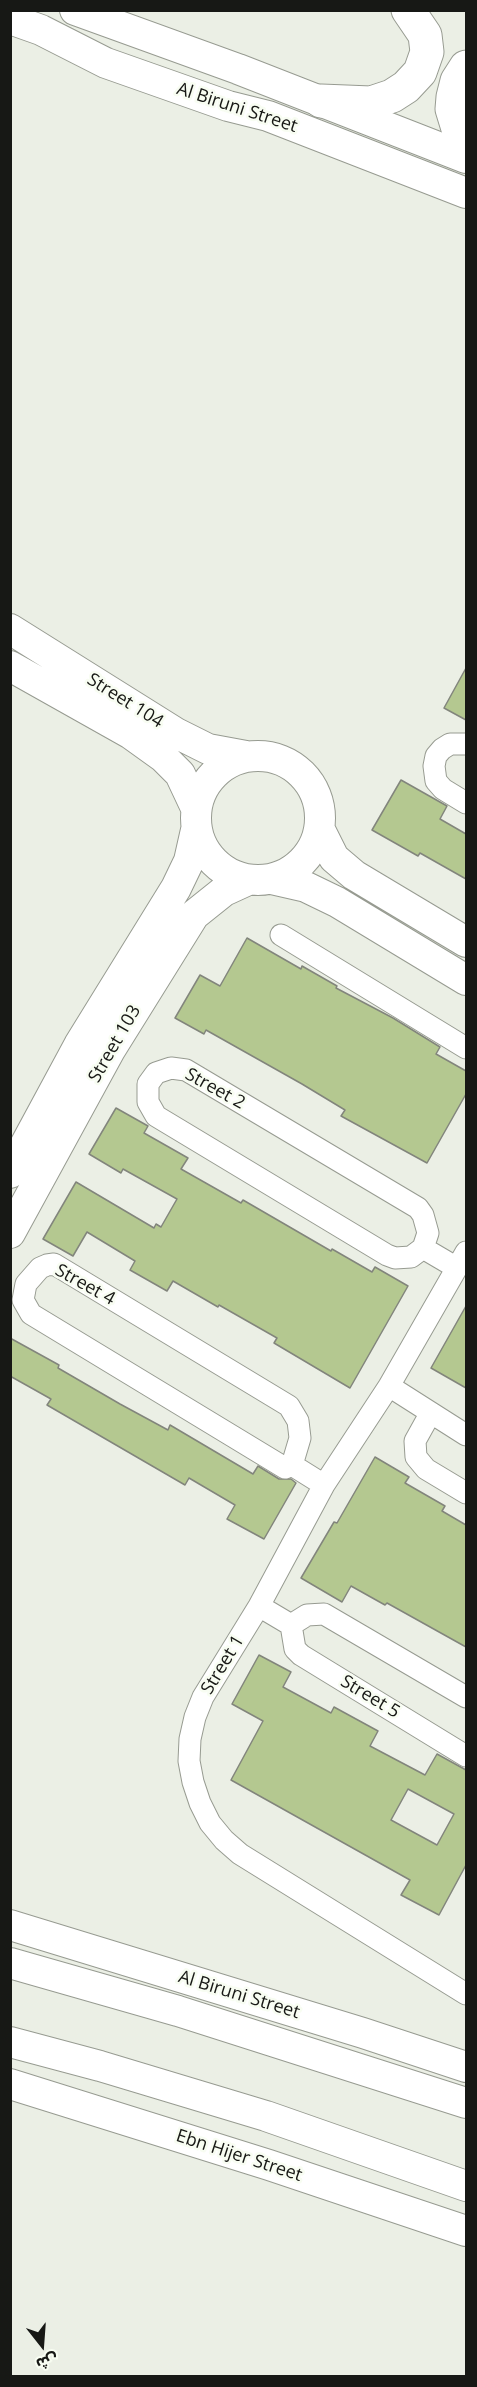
<!DOCTYPE html>
<html>
<head>
<meta charset="utf-8">
<style>
  body { margin:0 }
  #map { position:relative; width:477px; height:2387px; overflow:hidden; background:#ebefe5; font-family:"Open Sans","Noto Sans Arabic",sans-serif }
  canvas { display:block }
  .frame { position:absolute; inset:0; border:12px solid #171815; pointer-events:none }
  .north { position:absolute; left:12px; top:2315px; width:60px; height:60px; -webkit-text-stroke:4px #f8fdf2; paint-order:stroke; rotate:163deg; font-size:16px; font-weight:700; line-height:24px; text-align:center; color:#171815 }
  .north::after { content:''; display:block; margin:auto; width:21px; height:27px; background:#171815; clip-path:polygon(50% 0,100% 100%,50% 72%,0 100%) }
</style>
</head>
<body>
<div id="map">
<canvas width="477" height="2387"></canvas>
<div class="frame"></div>
<div class="north">ش</div>
</div>
<script>
const context = document.querySelector('canvas').getContext('2d');
context.lineJoin = 'round';
function fill(path, color) { context.fillStyle = color; context.fill(path, 'evenodd'); }
const shape = rows => new Path2D(rows.map(r => 'M' + r).join(''));
function trace(path, color, width, dash) { context.strokeStyle = color; context.lineWidth = width; context.lineCap = dash ? 'butt' : 'round'; context.setLineDash(dash || []); context.stroke(path); }
function label(font, color, halo, rows, align = 'center') {
  context.font = font + ' "Open Sans",sans-serif'; context.lineWidth = 5; context.setLineDash([]); context.textBaseline = 'middle'; context.strokeStyle = halo; context.fillStyle = color; for (const [text, x, y, turn = 0] of rows) {
    context.save(); context.translate(x, y); context.rotate((+turn || 0) * Math.PI / 180); context.textAlign = isNaN(turn) ? turn : align; if (halo) context.strokeText(text, 0, 0); context.fillText(text, 0, 0); context.restore();
  }
}
const building = shape([
  [466,668,466,720,444,708,466,668],
  [401,780,447,806,440,819,466,834,466,879,420,853,418,856,372,830,401,780],
  [247,938,301,969,302,966,337,986,336,988,393,1018,440,1047,436,1054,466,1071,466,1094,427,1163,341,1116,345,1110,302,1084,206,1030,204,1034,175,1018,200,975,220,986,247,938],
  [116,1108,148,1126,144,1133,188,1158,181,1169,241,1203,243,1200,331,1251,332,1249,372,1272,375,1267,408,1286,350,1388,274,1343,277,1338,219,1305,218,1307,173,1281,167,1291,130,1270,135,1261,87,1232,73,1256,43,1239,76,1182,154,1228,156,1224,161,1227,177,1199,123,1169,121,1173,89,1154,116,1108],
  [466,1306,466,1388,431,1368,466,1306],
  [10,1338,59,1365,58,1368,120,1404,168,1430,170,1425,253,1474,258,1466,279,1479,291,1479,296,1483,264,1539,227,1519,235,1505,189,1478,185,1485,47,1405,51,1399,10,1376,10,1338],
  [375,1457,409,1477,405,1483,445,1506,442,1511,466,1525,466,1647,387,1603,385,1605,351,1586,342,1602,301,1578,334,1522,337,1523,375,1457],
  [259,1655,291,1672,283,1687,331,1713,334,1707,378,1731,370,1746,425,1775,437,1754,466,1770,466,1865,439,1915,401,1895,410,1880,231,1780,263,1721,232,1704,259,1655],
  [408,1789,454,1814,437,1845,391,1820,408,1789]
]);
fill(building, '#b4c890');
trace(building, '#82857c', 1.5);
const street = shape([
  [466,744,450,744,442,749,436,756,434,766,436,781,443,789,466,803],
  [281,935,466,1048],
  [171,1068,186,1070,418,1208,423,1215,428,1233,423,1248,411,1257,395,1258,387,1255,156,1116,148,1102,148,1084,156,1073,171,1068],
  [423,1248,457,1268],
  [466,1252,389,1386,324,1485,259,1606,203,1697,195,1717,190,1739,189,1761,193,1782,200,1803,210,1823,224,1840,240,1854,466,1994],
  [389,1386,466,1435],
  [430,1414,415,1441,416,1457,426,1469,466,1493],
  [292,1465,300,1438,298,1421,289,1406,54,1264,47,1265,40,1268,26,1284,23,1300,31,1314,285,1468,292,1465,324,1485],
  [259,1606,291,1625],
  [466,1697,324,1614,307,1615,291,1625,295,1649,301,1655,466,1756]
]);
const secondary = shape([
  [75,10,238,69,466,158],
  [10,19,41,30,106,63,228,106,268,116,466,193],
  [10,629,176,733,208,749,246,756],
  [10,666,131,734,163,757,180,774,196,808],
  '196 818a62 62 0 1 1 124 0a62 62 0 1 1-124 0Z',
  [320,830,334,858,354,875,466,942],
  [271,879,306,887,337,902,466,980],
  [10,1173,79,1045,176,888,189,861,196,830],
  [10,1233,110,1050,194,915,224,891,248,880],
  [10,1925,363,2033,466,2067],
  [10,1963,178,2011,466,2103],
  [10,2042,100,2066,266,2116,466,2186],
  [10,2084,269,2165,466,2231]
]);
const primary = shape([
  [466,67,457,81,453,97,452,109,459,132,466,141],
  [321,101,371,103,392,96,406,87,420,72,427,52,425,35,408,10]
]);
trace(street, '#979b91', 23);
trace(secondary, '#979b91', 32);
trace(primary, '#979b91', 35);
trace(street, '#fff', 21);
trace(secondary, '#fff', 30);
trace(primary, '#fff', 33);
label('18px', '#171815', '#f8fdf2', [
  ["Al Biruni Street",237,108,18],
  ["Street 104",125,701,32],
  ["Street 103",115,1044,-60],
  ["Street 2",215,1089,29],
  ["Street 4",85,1285,29],
  ["Street 1",223,1665,-59],
  ["Street 5",370,1697,31],
  ["Al Biruni Street",239,1995,17],
  ["Ebn Hijer Street",239,2156,18]
]);
</script>
</body>
</html>
